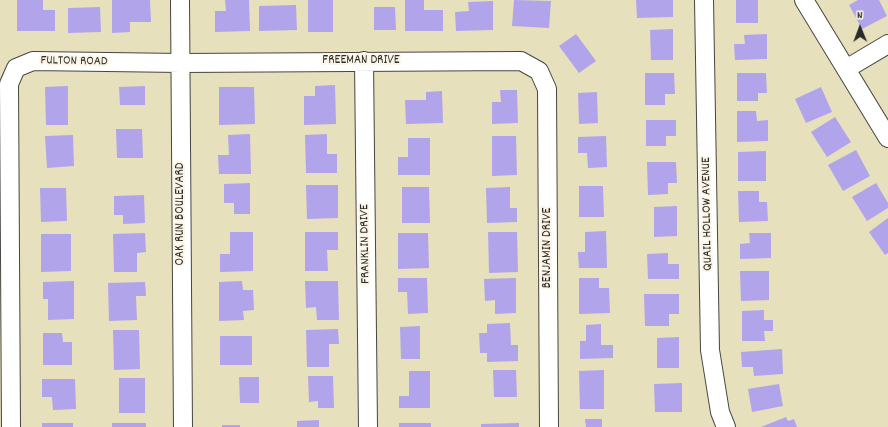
<!DOCTYPE html>
<html>
<head>
<meta charset="utf-8">
<style>
  body { margin:0 }
  #map { position:relative; width:888px; height:427px; overflow:hidden; background:#e6e0bc; font-family:Dekko,sans-serif }
  canvas { display:block }
  .north { position:absolute; left:840px; top:8px; width:40px; height:40px; -webkit-text-stroke:3px #fcf5e5; paint-order:stroke; rotate:359deg; font-size:11px; font-weight:700; line-height:16px; text-align:center; color:#2b2b2b }
  .north::after { content:''; display:block; margin:auto; width:14px; height:18px; background:#2b2b2b; clip-path:polygon(50% 0,100% 100%,50% 72%,0 100%) }
</style>
</head>
<body>
<div id="map">
<canvas width="888" height="427"></canvas>
<div class="north">N</div>
</div>
<script>
const context = document.querySelector('canvas').getContext('2d');
context.lineJoin = 'round';
function fill(path, color) { context.fillStyle = color; context.fill(path, 'evenodd'); }
const shape = rows => new Path2D(rows.map(r => 'M' + r).join(''));
function trace(path, color, width, dash) { context.strokeStyle = color; context.lineWidth = width; context.lineCap = dash ? 'butt' : 'round'; context.setLineDash(dash || []); context.stroke(path); }
function label(font, color, halo, rows, align = 'center') {
  context.font = font + ' Dekko,sans-serif'; context.lineWidth = 4; context.setLineDash([]); context.textBaseline = 'middle'; context.strokeStyle = halo; context.fillStyle = color; for (const [text, x, y, turn = 0] of rows) {
    context.save(); context.translate(x, y); context.rotate((+turn || 0) * Math.PI / 180); context.textAlign = isNaN(turn) ? turn : align; if (halo) context.strokeText(text, 0, 0); context.fillText(text, 0, 0); context.restore();
  }
}
fill(shape([
  [17,0,43,0,43,10,55,10,55,31,17,31],
  [112,0,150,0,151,22,130,22,130,32,112,33],
  [225,0,249,0,250,31,215,32,215,11,226,11],
  [308,0,333,0,333,32,308,32],
  [405,0,424,0,424,10,443,10,443,31,405,31],
  [514,0,551,1,549,28,512,26],
  [636,0,673,0,673,17,637,18],
  [736,0,758,0,758,23,736,23],
  [858,0,879,0,887,16,862,29,849,5],
  [493,1,493,30,456,31,455,12,469,11,468,2],
  [296,5,297,30,259,31,259,6],
  [100,7,101,32,68,33,68,8],
  [374,7,395,7,396,30,374,30],
  [673,29,673,60,651,60,650,30],
  [576,34,596,61,579,73,559,46],
  [767,34,767,59,735,60,734,44,745,44,744,35],
  [645,73,674,73,675,94,665,94,665,105,645,105],
  [737,73,766,73,767,93,758,93,758,101,737,101],
  [335,85,336,124,304,125,304,96,315,96,315,86],
  [68,86,68,125,46,125,45,87],
  [145,86,145,105,120,105,119,87],
  [219,87,254,87,255,124,219,125],
  [821,87,832,112,806,123,795,99],
  [500,90,517,90,518,123,492,124,492,102,501,102],
  [442,91,443,123,406,124,405,100,426,100,426,92],
  [597,92,598,123,579,124,578,93],
  [737,111,756,111,757,121,768,120,768,141,737,142],
  [835,117,851,142,827,157,811,132],
  [646,120,676,120,676,136,666,136,666,146,646,146],
  [116,129,142,129,143,158,117,158],
  [250,134,251,174,219,174,218,155,229,155,228,135],
  [327,134,327,154,337,154,337,173,306,173,305,135],
  [73,135,74,166,47,168,45,136],
  [492,136,516,136,517,175,492,176],
  [606,136,607,167,588,168,587,153,578,153,578,137],
  [408,138,430,138,430,175,398,175,398,157,408,157],
  [856,150,870,176,843,191,828,165],
  [766,151,766,181,738,181,738,152],
  [647,162,676,162,677,183,668,183,668,194,648,195],
  [250,183,250,214,234,214,234,203,224,203,224,184],
  [876,183,888,203,888,208,867,221,852,197],
  [306,185,338,185,338,218,307,219],
  [579,186,603,186,604,217,579,217],
  [402,187,429,187,430,223,402,223],
  [510,187,510,208,517,208,517,222,487,223,486,188],
  [40,188,66,188,67,221,41,222],
  [738,191,759,191,759,202,767,202,768,221,739,222],
  [144,195,145,223,123,224,123,215,114,215,114,196],
  [677,206,677,236,654,237,654,207],
  [888,218,888,253,885,255,869,232],
  [606,231,607,268,579,268,578,252,585,252,585,232],
  [230,232,253,232,253,271,220,272,220,254,230,254],
  [305,232,338,232,338,250,327,250,328,271,305,271],
  [488,232,517,232,518,272,489,273],
  [145,233,146,252,137,253,137,272,114,272,113,234],
  [398,233,428,233,429,268,398,269],
  [749,233,771,233,771,258,740,259,740,244,750,243],
  [41,234,71,234,71,271,41,272],
  [668,253,668,264,679,264,679,279,648,279,647,254],
  [740,271,769,271,769,300,741,301],
  [398,278,427,278,428,313,408,314,407,292,398,292],
  [516,278,516,313,495,314,495,300,485,301,484,279],
  [579,278,599,278,599,288,609,288,610,313,579,314],
  [74,281,74,319,48,320,48,299,43,299,43,282],
  [242,281,243,290,253,290,254,310,243,311,244,320,219,321,219,282],
  [305,281,338,281,339,320,317,320,316,307,306,308],
  [145,282,146,296,136,296,137,320,109,321,108,283],
  [644,294,679,294,679,314,669,314,669,326,645,326],
  [764,310,764,320,773,320,773,331,764,331,765,341,742,341,742,311],
  [510,323,511,345,518,345,518,361,487,362,487,353,480,353,479,333,487,333,487,324],
  [601,324,601,345,613,345,613,358,580,359,580,341,586,341,586,325],
  [420,326,420,359,401,359,400,327],
  [338,329,339,344,329,344,329,367,307,367,306,330],
  [113,330,139,330,140,369,114,370],
  [43,333,62,333,63,342,72,342,72,365,43,365],
  [220,336,252,336,252,365,220,365],
  [679,337,679,368,657,368,657,338],
  [782,349,783,374,754,376,753,367,742,367,741,352],
  [493,370,516,370,517,397,494,397],
  [604,370,604,409,580,409,579,371],
  [409,371,430,371,430,408,399,408,399,396,409,396],
  [308,376,333,376,334,408,318,408,318,401,309,402],
  [239,377,259,377,259,403,240,403],
  [119,378,145,378,145,413,119,413],
  [42,379,75,379,76,409,53,410,52,397,42,397],
  [682,383,682,412,655,412,654,384],
  [779,384,783,406,752,412,748,389],
  [786,417,788,421,794,419,797,427,761,427],
  [585,419,602,419,602,427,586,427],
  [319,420,319,427,297,427,297,421],
  [42,423,73,423,73,427,42,427],
  [112,423,146,423,146,427,112,427],
  [399,423,431,423,431,427,399,427],
  [519,423,519,427,481,427,481,424],
  [222,425,240,425,240,427,222,427]
]), '#b1a4eb');
const minor = shape([
  [180,0,183,427],
  [704,0,710,350,720,412,726,427],
  [804,0,888,138],
  [364,61,368,427],
  [846,69,888,44],
  [11,427,9,84,16,68,33,61,181,63,521,61,539,71,547,89,549,427]
]);
trace(minor, '#474641', 20);
trace(minor, '#fff', 18);
label('13px', '#2b2b2b', '#fcf5e5', [
  ["FREEMAN DRIVE",361,61],
  ["FULTON ROAD",74,62,1],
  ["OAK RUN BOULEVARD",181,214,-90],
  ["QUAIL HOLLOW AVENUE",708,214,-91],
  ["FRANKLIN DRIVE",366,244,-91],
  ["BENJAMIN DRIVE",548,248,-90]
]);
</script>
</body>
</html>
